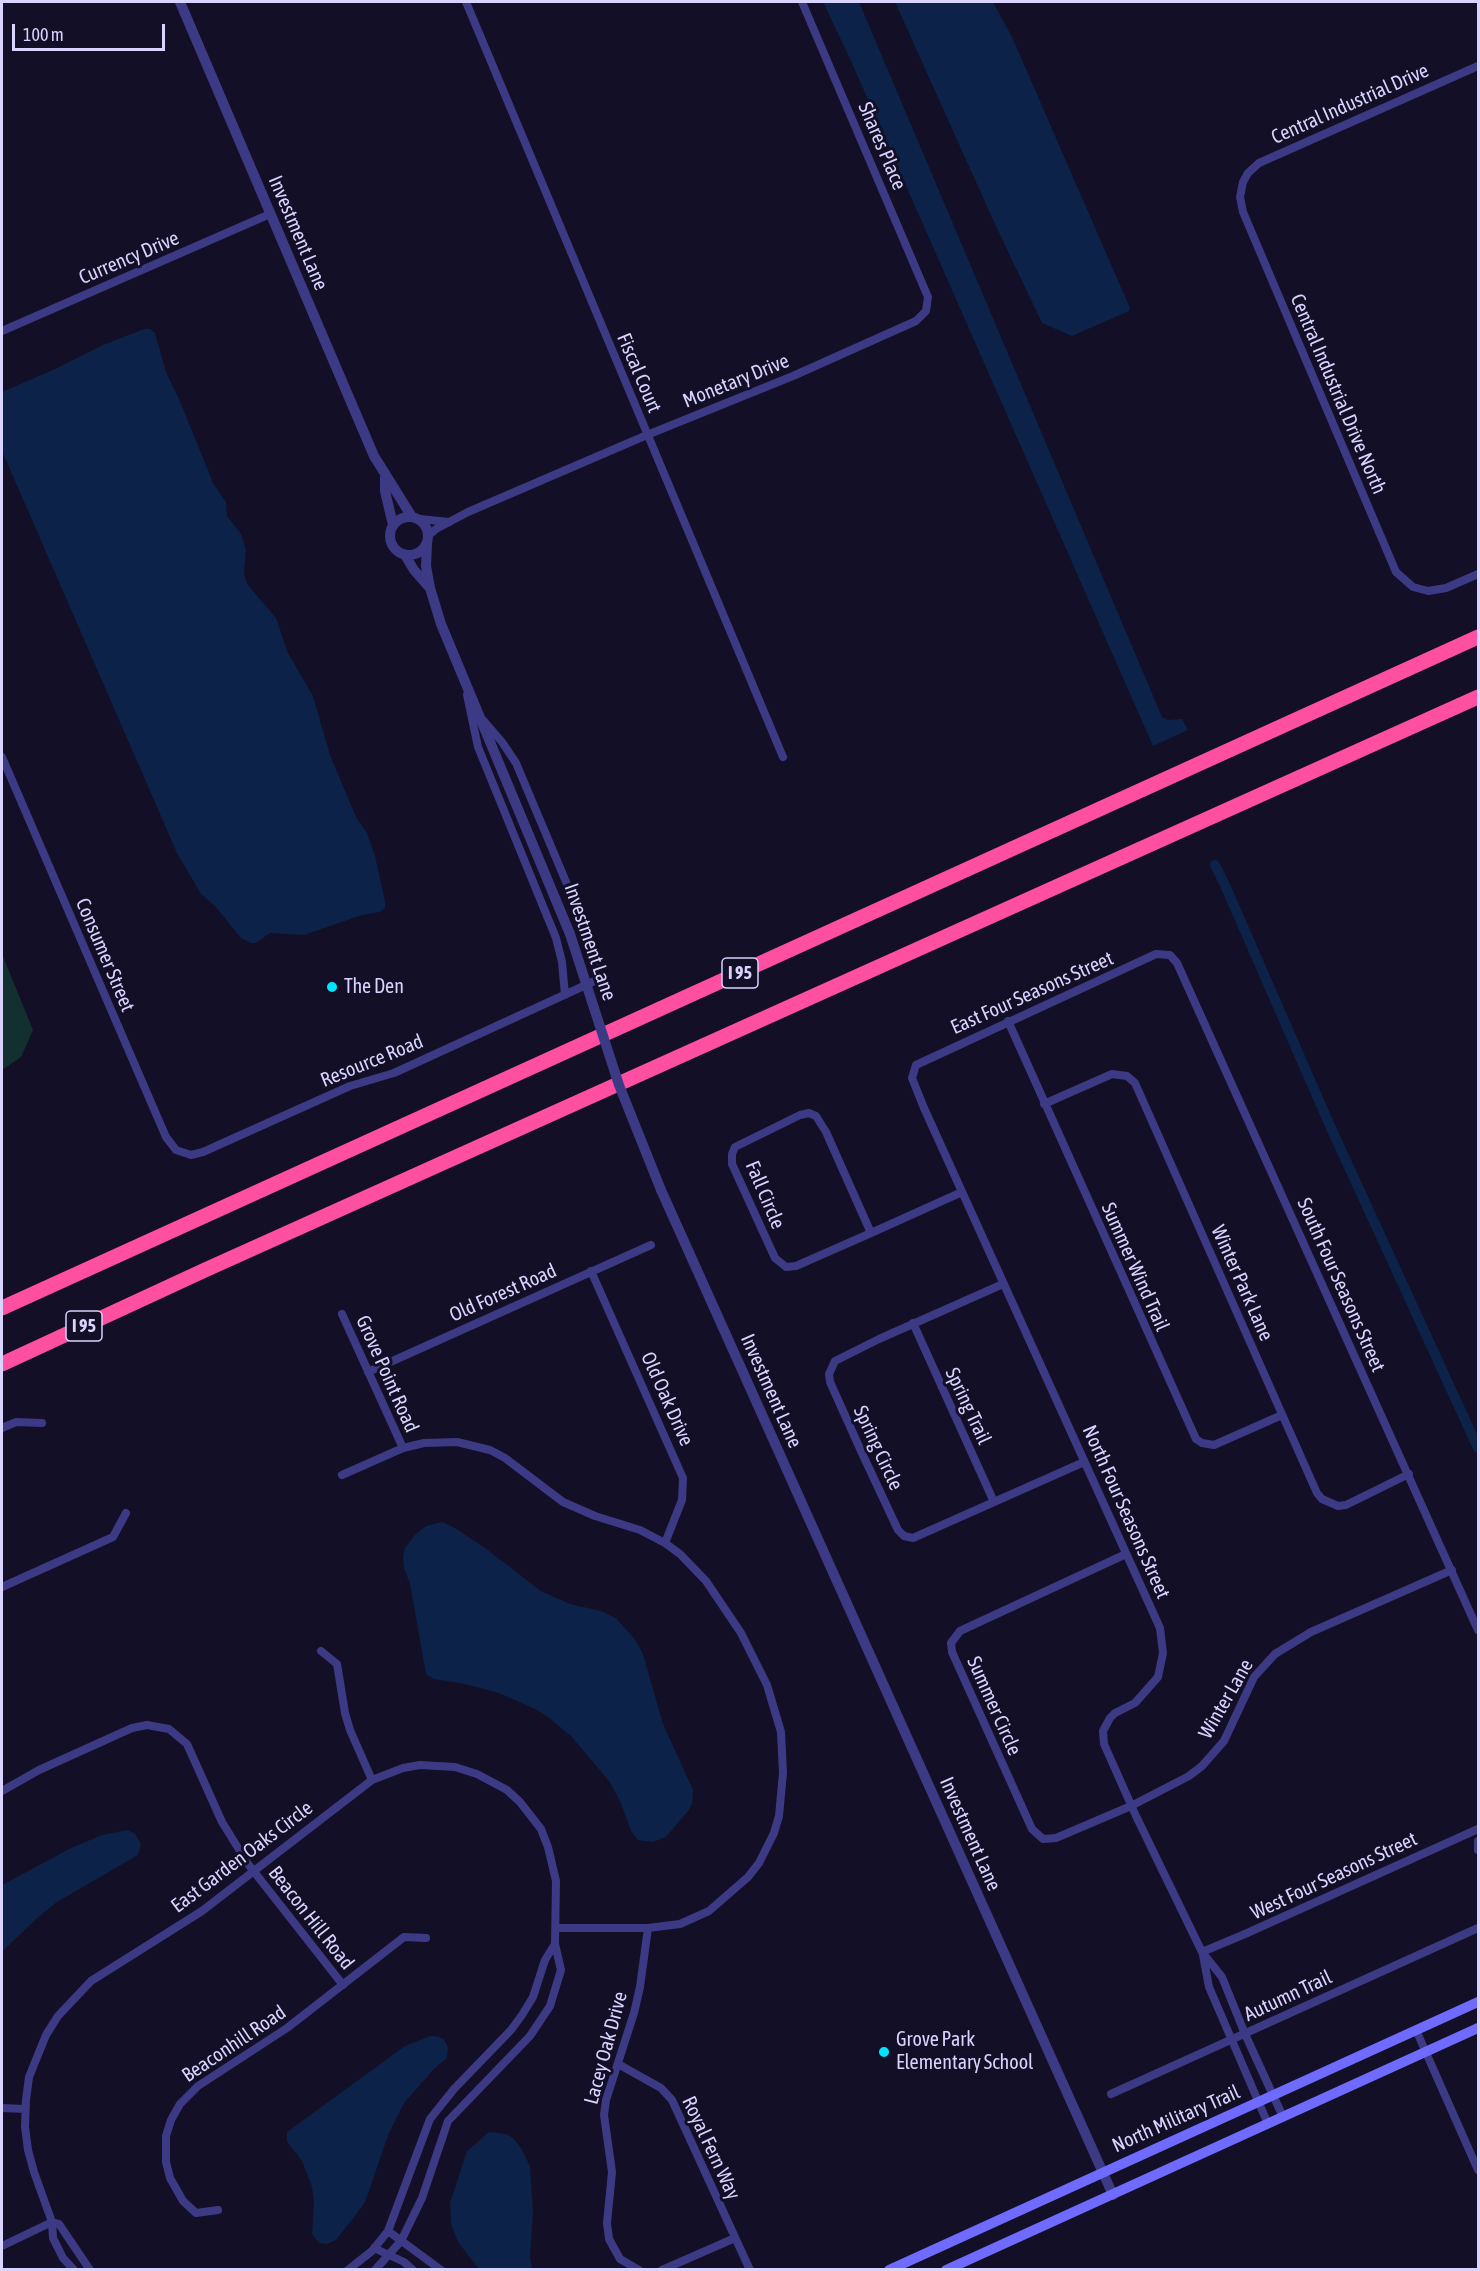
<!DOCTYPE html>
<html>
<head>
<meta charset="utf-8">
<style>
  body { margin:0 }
  #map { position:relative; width:1480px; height:2271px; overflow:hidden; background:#130f26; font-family:"Asap Condensed",sans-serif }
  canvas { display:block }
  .frame { position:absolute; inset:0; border:3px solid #d9d4ff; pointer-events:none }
  .scale { position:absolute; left:12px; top:24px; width:153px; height:27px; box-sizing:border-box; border:3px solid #d9d4ff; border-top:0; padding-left:8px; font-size:18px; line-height:21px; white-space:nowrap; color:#d9d4ff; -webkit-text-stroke:4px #130f26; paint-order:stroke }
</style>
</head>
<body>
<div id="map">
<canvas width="1480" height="2271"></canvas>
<div class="frame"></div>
<div class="scale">100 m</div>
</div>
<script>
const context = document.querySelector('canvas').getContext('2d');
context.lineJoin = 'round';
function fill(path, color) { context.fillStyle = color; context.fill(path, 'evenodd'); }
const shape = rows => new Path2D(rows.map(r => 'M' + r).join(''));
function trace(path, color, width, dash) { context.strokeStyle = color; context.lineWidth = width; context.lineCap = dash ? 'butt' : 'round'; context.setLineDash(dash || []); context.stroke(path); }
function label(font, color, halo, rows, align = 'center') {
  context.font = font + ' "Asap Condensed",sans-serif'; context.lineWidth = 6; context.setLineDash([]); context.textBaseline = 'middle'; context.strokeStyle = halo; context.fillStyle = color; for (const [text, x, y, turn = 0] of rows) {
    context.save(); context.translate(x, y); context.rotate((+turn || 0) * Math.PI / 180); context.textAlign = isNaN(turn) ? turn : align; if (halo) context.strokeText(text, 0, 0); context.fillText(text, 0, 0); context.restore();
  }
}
fill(shape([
  [2,954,33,1030,21,1057,2,1070]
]), '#12302f');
fill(shape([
  [823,2,859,2,1162,717,1168,720,1182,719,1188,730,1153,746,851,61],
  [895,2,993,2,1012,37,1130,308,1129,311,1072,336,1042,323,994,222],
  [144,329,150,329,155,333,166,372,179,399,214,485,226,502,227,516,241,534,246,550,244,574,247,584,276,618,288,653,313,696,330,755,356,817,367,833,375,856,385,901,385,908,380,912,362,915,304,935,270,933,256,943,251,943,241,938,215,906,201,894,177,853,2,451,2,392,55,369,103,345],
  [442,1522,455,1528,485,1548,541,1591,570,1604,601,1611,617,1619,636,1641,643,1654,663,1724,693,1790,692,1804,689,1810,666,1837,653,1842,638,1840,631,1831,620,1801,609,1781,571,1736,548,1717,535,1709,499,1693,465,1684,434,1679,426,1674,410,1584,404,1568,403,1556,405,1548,415,1535,426,1526],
  [128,1830,135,1834,141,1844,138,1855,57,1902,35,1920,2,1952,2,1885,71,1848,102,1835],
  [430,2036,435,2036,444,2039,448,2048,447,2058,434,2069,404,2103,389,2133,365,2202,358,2212,336,2240,327,2244,319,2243,312,2234,314,2202,312,2187,302,2161,287,2142,287,2132,405,2046],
  [489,2132,507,2134,513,2138,521,2148,530,2166,533,2212,530,2257,532,2269,479,2269,458,2242,451,2224,450,2203,467,2151]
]), '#0c2248');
trace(shape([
  [1215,865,1224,883,1331,1128,1478,1448]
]), '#0c2248', 10);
trace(shape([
  [466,2,783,757],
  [1478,66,1259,163,1248,173,1243,182,1240,197,1243,212,1396,572,1413,587,1428,591,1446,588,1478,574],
  [2,331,270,214],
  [420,519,449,522],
  [428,536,436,529,468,512,647,435,793,376,916,321,926,311,928,297,802,2],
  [467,695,478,747,556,938,562,962,565,995],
  [2,757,166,1137,176,1150,191,1155,203,1152,350,1086,394,1073,599,979,601,965,516,763,502,742,483,720],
  [1008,1021,1196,1439,1202,1443,1214,1445,1282,1415],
  [1044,1104,1112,1074,1127,1076,1135,1083,1317,1493,1322,1499,1338,1506,1346,1505,1409,1474],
  [871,1233,826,1132,816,1116,809,1113,800,1115,735,1147,732,1154,732,1164,775,1258,786,1267,796,1266,871,1233,962,1192],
  [591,1271,683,1478,682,1500,665,1543],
  [1003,1284,879,1339,835,1361,829,1374,830,1382,861,1451,898,1530,904,1536,913,1538,1084,1462],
  [342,1314,403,1448],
  [913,1323,994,1502],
  [368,1372,651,1245],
  [2,1428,16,1422,42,1423],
  [342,1475,403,1448,424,1443,457,1442,490,1450,505,1458,563,1502,595,1516,640,1530,665,1543,680,1554,706,1581,741,1633,767,1685,781,1732,783,1773,779,1816,774,1833,759,1863,748,1877,709,1911,680,1924,648,1928,556,1928],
  [1126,1554,960,1631,951,1643,952,1652,1032,1829,1043,1839,1056,1838,1131,1806,1189,1776,1202,1766,1224,1741,1254,1677,1275,1654,1311,1632,1452,1570],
  [2,1587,113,1537,126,1513],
  [321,1651,337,1664,345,1713,350,1730,372,1780],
  [2,1791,39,1770,132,1728,147,1725,169,1729,187,1744,222,1822,248,1864,343,1985],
  [1478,1841,1478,1850],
  [1202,1952,1245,1934,1478,1829],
  [1203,1955,1209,1987,1268,2124],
  [1416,2030,1478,2170],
  [618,2064,661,2088,672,2100,750,2270],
  [1111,2094,1478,1928],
  [2,2108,25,2109],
  [1283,2117,1245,2034,1222,1977,1202,1952,1136,1816,1104,1744,1103,1731,1110,1718,1115,1713,1135,1703,1158,1677,1163,1653,1160,1628,924,1108,912,1078,916,1065,1156,954,1170,955,1177,963,1478,1630],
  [218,2210,196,2213,183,2201,170,2178,166,2162,166,2136,171,2120,180,2104,198,2086,287,2028,404,1937,426,1938],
  [52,2222,59,2224,90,2270],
  [388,2231,441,2270],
  [2,2246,52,2222],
  [374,2248,404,2262,413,2270],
  [74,2270,63,2258,53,2238,52,2222,34,2172,28,2150,25,2127,26,2100,29,2077,46,2035,58,2016,91,1981,202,1911,372,1780,403,1768,420,1765,455,1767,477,1774,507,1790,520,1802,541,1829,548,1847,556,1881,555,1944,561,1970,550,2006,530,2036,448,2121,422,2198,401,2241,375,2270],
  [348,2270,372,2251,388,2231,430,2119,454,2089,511,2030,522,2015,533,1997,545,1960,555,1944],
  [639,2270,620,2259,609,2239,607,2223,612,2172,604,2115,606,2100,634,2013,640,1987,648,1928],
  [662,2270,735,2238]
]), '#3d3a85', 8);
trace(shape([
  [180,2,374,456,412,517],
  [385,477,385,491,393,525],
  '390 536a19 19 0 1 1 38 0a19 19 0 1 1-38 0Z',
  [427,544,426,566,430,588,441,624,570,934],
  [405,555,414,570,428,586],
  [661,1190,1113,2195]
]), '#3d3a85', 10);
trace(shape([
  [889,2270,1478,2002],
  [946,2270,1478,2028]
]), '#6f6bff', 10);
trace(shape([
  [2,1308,1478,637],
  [2,1364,205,1270,1478,697]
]), '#ff4fa3', 15);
trace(shape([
  [570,934,619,1085,661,1190]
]), '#3d3a85', 10);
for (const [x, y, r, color] of [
  [332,987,6,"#00e5ff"],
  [884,2052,6,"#00e5ff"]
]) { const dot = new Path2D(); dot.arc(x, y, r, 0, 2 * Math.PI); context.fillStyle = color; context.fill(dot); trace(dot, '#130f26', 2); }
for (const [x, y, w] of [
  [740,973,36],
  [84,1326,36]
]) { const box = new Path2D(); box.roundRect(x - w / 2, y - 15, w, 30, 4.5); context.fillStyle = '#130f26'; context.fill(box); trace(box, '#d9d4ff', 1.5); }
label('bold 18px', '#d9d4ff', null, [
  ["I 95",740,973],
  ["I 95",84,1326]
]);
label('20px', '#d9d4ff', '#130f26', [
  ["Central Industrial Drive",1350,104,-24],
  ["Shares Place",882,146,67],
  ["Investment Lane",298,233,67],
  ["Currency Drive",129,258,-23],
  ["Fiscal Court",639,373,67],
  ["Monetary Drive",736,381,-22],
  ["Central Industrial Drive North",1338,394,67],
  ["Investment Lane",590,942,71],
  ["Consumer Street",105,955,67],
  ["East Four Seasons Street",1032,993,-24],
  ["Resource Road",372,1061,-22],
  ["Fall Circle",765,1195,67],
  ["Summer Wind Trail",1135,1267,66],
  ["Winter Park Lane",1242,1283,66],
  ["South Four Seasons Street",1341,1285,66],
  ["Old Forest Road",503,1293,-24],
  ["Grove Point Road",387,1374,66],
  ["Investment Lane",771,1391,66],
  ["Old Oak Drive",667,1399,66],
  ["Spring Trail",968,1406,65],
  ["Spring Circle",878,1448,65],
  ["North Four Seasons Street",1126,1512,66],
  ["Winter Lane",1226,1699,-60],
  ["Summer Circle",994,1706,66],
  ["Investment Lane",970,1834,66],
  ["East Garden Oaks Circle",242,1857,-37],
  ["West Four Seasons Street",1334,1876,-25],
  ["Beacon Hill Road",311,1918,52],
  ["Autumn Trail",1288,1996,-25],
  ["Beaconhill Road",234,2044,-34],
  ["Lacey Oak Drive",606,2048,-75],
  ["North Military Trail",1176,2119,-24],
  ["Royal Fern Way",711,2148,65]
]);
label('20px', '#d9d4ff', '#130f26', [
  ["The Den",344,987],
  ["Grove Park",896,2040],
  ["Elementary School",896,2063]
], 'left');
</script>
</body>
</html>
